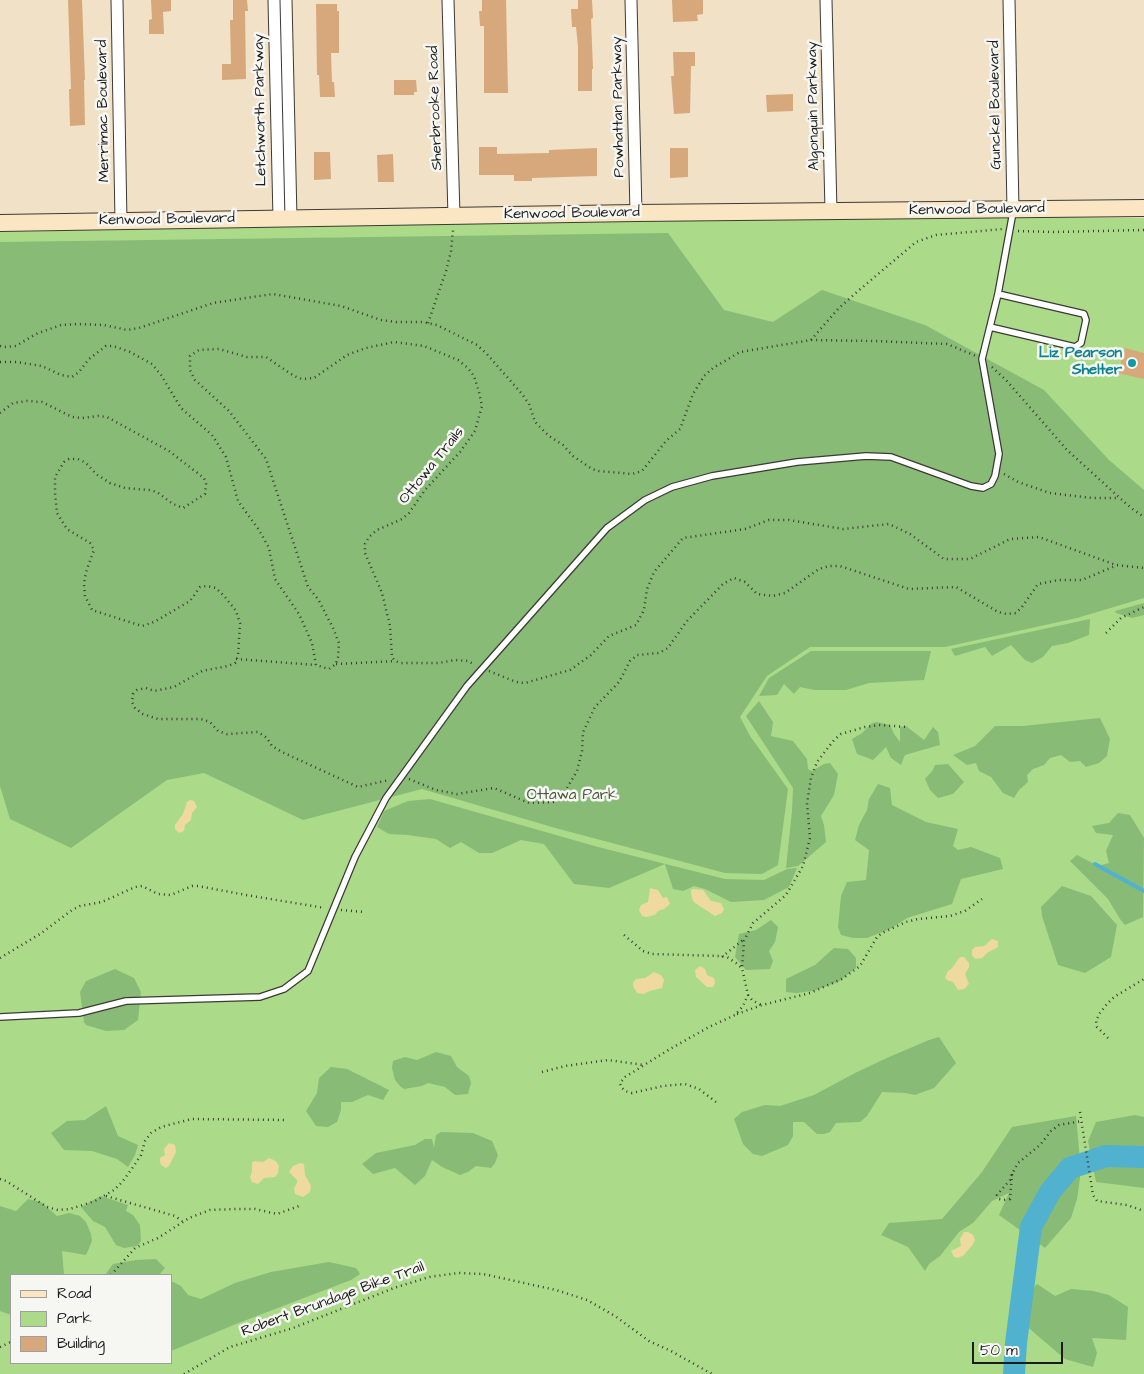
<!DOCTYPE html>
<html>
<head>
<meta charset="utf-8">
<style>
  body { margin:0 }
  #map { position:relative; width:1144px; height:1374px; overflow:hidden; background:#f1e1c6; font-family:"Architects Daughter",sans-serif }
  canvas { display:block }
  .legend { position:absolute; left:10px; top:1274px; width:162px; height:90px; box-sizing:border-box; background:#f6f6f2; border:1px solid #9f9f9c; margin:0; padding:6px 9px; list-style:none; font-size:15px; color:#1c1c1c }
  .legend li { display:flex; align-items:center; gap:10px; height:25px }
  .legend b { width:25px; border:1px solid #9f9f9c }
  .scale { position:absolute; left:972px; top:1342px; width:91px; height:22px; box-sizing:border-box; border:2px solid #1c1c1c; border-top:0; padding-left:6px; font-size:15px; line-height:18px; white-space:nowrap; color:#1c1c1c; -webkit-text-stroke:4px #f6f6f2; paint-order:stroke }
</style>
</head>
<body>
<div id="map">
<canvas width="1144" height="1374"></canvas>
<ul class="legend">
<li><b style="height:6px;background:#fbe6c4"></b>Road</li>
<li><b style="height:14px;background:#abdb89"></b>Park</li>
<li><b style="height:14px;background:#d7a87b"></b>Building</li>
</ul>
<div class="scale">50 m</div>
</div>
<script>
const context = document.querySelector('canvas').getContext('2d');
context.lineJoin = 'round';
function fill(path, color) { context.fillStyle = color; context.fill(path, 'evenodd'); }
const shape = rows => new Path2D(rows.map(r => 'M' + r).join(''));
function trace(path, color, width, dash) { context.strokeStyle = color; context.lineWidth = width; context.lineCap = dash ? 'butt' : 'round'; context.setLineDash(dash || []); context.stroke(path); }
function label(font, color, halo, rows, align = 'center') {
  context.font = font + ' "Architects Daughter",sans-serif'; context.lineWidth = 5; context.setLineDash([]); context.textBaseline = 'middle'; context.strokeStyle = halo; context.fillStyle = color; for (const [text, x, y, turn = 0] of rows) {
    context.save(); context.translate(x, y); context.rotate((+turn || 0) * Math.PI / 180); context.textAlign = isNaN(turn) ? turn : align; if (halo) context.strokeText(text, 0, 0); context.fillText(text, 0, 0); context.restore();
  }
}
fill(shape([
  [1024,217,1144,218,1144,1374,0,1374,0,232,692,219],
  [11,1275,171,1275,171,1363,11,1363]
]), '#abdb89');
fill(shape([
  [668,233,724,310,773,322,822,290,925,325,1044,390,1109,460,1144,490,1144,598,1077,618,945,647,810,647,767,676,740,717,750,736,788,789,778,865,762,874,725,873,559,829,422,789,303,820,204,773,167,780,71,848,10,819,0,786,0,242],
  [1144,603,1144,615,1132,618,1116,613,1115,611],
  [1090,619,1089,635,1068,643,1052,646,1043,657,1032,663,1025,660,1011,645,992,656,985,647,955,656,951,649],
  [811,651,931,651,924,680,869,683,846,690,814,690,800,687,794,694,784,684,777,695,759,696,769,678],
  [759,701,773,722,771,736,793,741,807,759,808,769,812,771,824,764,830,763,838,774,834,795,821,816,824,825,826,842,798,866,786,868,792,811,793,788,746,716],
  [1100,718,1110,739,1107,756,1099,763,1086,767,1080,761,1070,762,1061,755,1050,758,1044,765,1033,769,1027,775,1028,782,1019,790,1014,798,1003,793,991,777,979,771,976,763,967,765,953,755,975,746,995,726,1023,726],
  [877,722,890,725,894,734,900,742,900,727,906,726,924,740,933,727,938,732,940,745,905,755,901,765,891,758,886,747,873,760,857,754,852,739,862,733,872,723],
  [948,764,964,782,953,794,938,798,930,790,925,779,933,770,935,765],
  [878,784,890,788,892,805,926,822,958,829,953,846,958,850,971,847,1000,858,1003,869,961,879,952,904,907,918,890,929,867,938,853,938,841,935,838,927,841,896,847,882,866,880,869,850,855,840,859,825,867,810,869,799],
  [430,799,598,847,725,879,764,880,787,869,797,868,789,887,764,900,731,902,705,889,694,886,683,891,673,889,665,864,609,888,574,884,544,844,521,840,492,853,479,853,461,842,450,848,436,839,408,835,389,834,377,827,384,811,408,801],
  [1118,813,1130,815,1144,838,1143,917,1125,925,1120,919,1108,899,1070,861,1077,855,1098,866,1109,863,1106,851,1113,835,1096,833,1092,826,1109,823],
  [1062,886,1091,896,1117,925,1111,957,1085,973,1058,965,1042,916,1041,907],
  [771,920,778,927,775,942,769,951,773,961,770,969,746,970,735,957,739,934,756,930],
  [834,948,848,949,856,958,856,968,838,982,813,991,796,993,786,992,786,979,815,965],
  [115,969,134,978,141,992,138,1020,124,1030,106,1031,86,1025,84,1022,80,992,86,981],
  [939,1037,956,1063,934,1088,915,1095,905,1093,882,1092,867,1116,860,1122,836,1123,830,1132,824,1134,817,1134,804,1122,793,1122,793,1136,788,1145,762,1156,753,1154,743,1144,734,1119,742,1112,765,1105,780,1106,814,1095,855,1073,889,1057,929,1040],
  [436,1052,451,1056,457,1067,469,1076,471,1083,468,1094,455,1095,445,1087,428,1083,422,1086,404,1089,400,1086,395,1080,392,1068,393,1061,405,1057,417,1060],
  [331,1067,347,1069,389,1090,383,1100,368,1095,352,1102,341,1102,341,1110,337,1122,328,1127,316,1126,306,1111,317,1093,319,1078],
  [106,1106,118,1136,138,1145,135,1155,128,1167,117,1159,92,1151,64,1150,51,1133,67,1121,85,1120],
  [1135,1115,1144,1117,1144,1188,1096,1182,1088,1141,1096,1122],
  [1076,1116,1080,1161,1080,1178,1077,1199,1071,1218,1045,1248,999,1215,1009,1193,992,1201,973,1223,959,1232,940,1256,929,1264,925,1271,908,1247,881,1235,889,1223,942,1219,982,1172,1012,1127],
  [441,1132,473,1133,492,1141,498,1155,495,1163,491,1168,476,1166,468,1172,460,1175,442,1167,432,1160,425,1176,415,1185,395,1168,373,1174,362,1164,376,1153,415,1145,425,1139,432,1139,434,1148,436,1135],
  [101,1196,128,1205,126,1211,133,1215,140,1225,141,1241,137,1246,124,1248,116,1245,105,1227,93,1221,81,1207],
  [28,1199,41,1202,57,1216,69,1213,80,1216,86,1222,91,1234,92,1241,86,1255,62,1251,64,1275,11,1275,11,1315,0,1311,0,1206,16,1211],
  [156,1259,165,1268,159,1275,105,1275,113,1264,136,1260],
  [329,1262,356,1268,360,1274,351,1280,236,1324,171,1351,171,1281,181,1286,188,1295,201,1299,235,1283,271,1272],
  [1037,1284,1055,1296,1071,1289,1093,1291,1109,1295,1128,1307,1126,1340,1092,1338,1097,1353,1093,1367,1065,1359,1024,1324,1022,1300]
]), '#88bb75');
fill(shape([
  [190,800,194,801,197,807,192,813,191,820,185,825,184,831,179,833,175,829,175,825,183,814,187,802],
  [650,888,658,890,663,898,667,897,670,904,664,909,658,911,655,915,647,917,642,916,639,910,641,905,648,902],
  [693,889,703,890,711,901,721,903,724,909,722,913,715,916,695,903,693,901,691,894,691,890],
  [992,939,998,941,998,947,987,953,982,958,975,959,972,955,972,950,975,947,984,946],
  [960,957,964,957,969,963,969,967,965,974,969,984,964,989,958,990,953,982,947,980,945,977,948,971,952,968],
  [700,966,705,969,707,975,714,978,715,983,713,987,707,987,696,977,695,970],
  [654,972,661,975,664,980,662,988,650,991,643,994,637,993,633,986,633,983,636,979,645,978],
  [169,1143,175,1145,176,1152,169,1166,166,1168,161,1165,160,1161,160,1158,165,1155,164,1149],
  [269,1158,276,1161,279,1166,278,1173,275,1177,264,1178,258,1184,252,1182,250,1177,252,1172,252,1163,254,1161,263,1162],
  [300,1163,304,1164,305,1175,311,1186,310,1192,303,1197,295,1194,294,1188,297,1183,297,1180,289,1172,293,1166],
  [964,1232,968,1232,973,1235,975,1240,973,1244,964,1255,958,1258,954,1257,951,1251,961,1246,960,1239]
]), '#eeda9e');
trace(shape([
  [1095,864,1144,891]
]), '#50b2cf', 4);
trace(shape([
  [1014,1374,1016,1343,1031,1227,1050,1192,1070,1168,1106,1156,1144,1157]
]), '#50b2cf', 22);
fill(shape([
  [68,0,82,0,85,80,84,80,85,125,70,126,69,89,71,89],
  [151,0,171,0,171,11,163,12,164,34,149,34,149,20,152,19],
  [233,0,247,0,248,11,245,11,246,79,222,80,222,64,231,64,230,20,233,20],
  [482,0,506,0,508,93,484,93,484,26,480,26,479,11,482,11],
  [578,0,592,0,593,18,591,19,593,69,592,69,592,91,578,91,578,46,576,27,572,27,571,9,578,9],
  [672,0,703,0,703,14,697,15,698,21,673,22],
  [316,4,337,4,337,11,339,11,339,53,331,53,332,82,334,82,335,97,320,97,319,75,317,75],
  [673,52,695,52,695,66,691,66,690,113,674,114,671,76,674,76],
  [394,80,416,80,417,92,414,92,414,95,394,95],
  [793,94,793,111,767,112,766,95],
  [479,147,497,147,497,154,549,153,549,150,597,148,597,176,532,178,532,181,514,181,514,175,479,175],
  [670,148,688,148,688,177,670,178],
  [314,152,330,152,331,179,314,180],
  [393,154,394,182,378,182,377,155],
  [1125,348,1144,353,1144,379,1118,373]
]), '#d7a87b');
const lane = shape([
  [990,327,1075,347,1081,343,1086,320,1084,314,998,294],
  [0,1017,79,1013,126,1001,260,997,284,989,308,971,355,857,386,798,467,686,607,528,645,500,672,487,712,476,797,462,866,456,891,457,971,486,983,488,991,484,995,476,999,454,982,359,998,294,1013,212]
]);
const street = shape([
  [117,0,121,221],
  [274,0,279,219],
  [286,0,291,218],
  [448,0,454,216],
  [631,0,636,213],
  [826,0,831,211],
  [1009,0,1013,210]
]);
const secondary = shape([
  [0,223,636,213,1144,208]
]);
trace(lane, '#3c3a36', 8);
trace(street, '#3c3a36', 13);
trace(secondary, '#3c3a36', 18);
trace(shape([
  [1018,231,1053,232,1144,230],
  [428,323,446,271,451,251,453,230],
  [811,340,838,309,858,291,916,242,936,235,1003,229],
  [0,346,4,347,16,346,36,334,61,325,77,324,104,325,127,330,139,328,213,303,273,294,341,306,381,320,396,322,422,322,437,325,477,345,486,353,522,394,529,404,535,422,549,436,563,445,573,456,592,469,599,471,632,474,642,471,666,441,680,429,693,394,704,376,713,368,740,352,811,340,874,341,947,344,976,356],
  [0,362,16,362,42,366,61,375,72,377,79,372,89,359,106,346,113,346,130,352,152,364,161,375,181,408,212,435,226,457,238,501,259,530,269,548,275,579,299,614,312,643,316,665,329,669,336,664,338,657,339,643,333,628,318,599,308,587,266,459,229,411,195,380,190,370,190,356,199,350,219,349,247,357,266,357,294,376,302,379,314,378,347,355,366,348,394,342,424,346,458,360,468,368,474,376,479,392,482,406,475,431,460,452,425,490,409,513,402,519,377,530,369,537,365,544,365,553,382,593,390,626,392,657,395,661,401,663,439,663,455,660,468,661,475,665],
  [992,367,1006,380,1067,450,1131,508,1144,517],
  [0,413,13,403,27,401,42,402,72,417,82,418,98,416,107,417,169,451,204,478,206,484,205,494,183,508,173,504,157,492,149,490,125,488,110,483,96,474,86,463,78,459,69,459,64,462,55,477,55,493,57,513,67,529,90,543,94,550,86,572,84,584,85,596,92,610,142,626,154,622,190,601,200,587,207,586,216,588,225,597,236,611,240,623,238,656,235,663,228,666,202,671,174,687,154,691,146,688,137,690,133,694,132,702,135,708,143,714,158,719,201,719,210,722,218,731,227,734,258,732,267,738,272,746,282,752,358,787,389,780],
  [1004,474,1018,482,1050,493,1092,498,1119,498],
  [1106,633,1121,618,1144,607],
  [236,659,316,665],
  [336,664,395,661],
  [489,671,516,682,525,683,570,670,591,655,609,636,636,625,644,610,647,589,654,572,683,538,745,529,769,520,789,520,843,529,889,524,910,534,944,559,970,559,1010,539,1039,537,1116,565,1144,568],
  [409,779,436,790,457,794,494,788,529,803,553,802,567,788,577,771,582,751,583,732,595,707,619,682,630,661,637,655,659,653,668,648,686,622,723,584,734,578,745,582,757,594,773,596,785,593,819,569,829,566,840,566,909,589,956,587,998,612,1007,614,1016,613,1022,607,1038,584,1059,580,1082,580,1115,566],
  [341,910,364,912],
  [624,935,643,951,652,954,719,956,727,957,736,963,742,968],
  [722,957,744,939],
  [0,958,40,934,72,910,80,906,102,902,135,887,142,886,158,894,171,895,192,886,198,886,246,895,325,908],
  [748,995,752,1000,761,1005],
  [737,1014,762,1005,810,993,842,979,860,966,877,937,882,933,906,922,918,919,950,916,965,911,982,899],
  [1108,1038,1097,1027,1096,1021,1100,1013,1107,1004,1114,997,1144,979],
  [542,1072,565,1066,608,1060,644,1065],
  [716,1102,699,1089,685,1084,663,1086,632,1093,625,1091,621,1087,620,1083,625,1077,670,1049,709,1027,735,1015,743,1006,748,995,742,968,744,941,753,923,786,895,803,866,810,838,807,803,811,778,817,762,834,740,841,734,865,727,879,725,908,727],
  [1080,1112,1093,1195,1097,1201,1127,1205,1144,1211],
  [1012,1174,1010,1199,1004,1200,999,1199,997,1195,1010,1180,1012,1174,1018,1163,1040,1145,1051,1131,1059,1125,1082,1121],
  [0,1179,6,1181,47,1207,58,1210,70,1209,95,1201,114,1190,123,1181,133,1167,141,1155,145,1141,151,1133,161,1127,192,1119,287,1120],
  [106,1196,175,1216,182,1221],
  [111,1275,135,1248,158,1238,189,1218,210,1210,235,1209,255,1209,277,1214,302,1205],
  [0,1347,11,1342],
  [184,1374,230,1347,293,1328,394,1288,429,1277,458,1273,483,1274,556,1290,587,1300,615,1316,649,1341,671,1351,712,1374]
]), '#3c3a36', 2.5, [1, 4]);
trace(lane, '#fff', 5.5);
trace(street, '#fff', 11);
trace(secondary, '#fbe6c4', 16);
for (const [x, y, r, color] of [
  [1132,363,5,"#0f9aa8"]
]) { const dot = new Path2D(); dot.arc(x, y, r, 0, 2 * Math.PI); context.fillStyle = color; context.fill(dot); trace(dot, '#f6f6f2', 2); }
label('15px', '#1c1c1c', '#f6f6f2', [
  ["Gunckel Boulevard",996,105,-91],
  ["Algonquin Parkway",814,106,-91],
  ["Powhattan Parkway",619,107,-91],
  ["Sherbrooke Road",436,108,-92],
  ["Letchworth Parkway",261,110,-91],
  ["Merrimac Boulevard",104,111,-91],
  ["Kenwood Boulevard",977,210,-1],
  ["Kenwood Boulevard",572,214,-1],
  ["Kenwood Boulevard",167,220,-1],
  ["Ottowa Trails",432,466,-51],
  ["Robert Brundage Bike Trail",333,1300,-20]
]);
label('bold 15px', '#0d838f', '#f6f6f2', [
  ["Liz Pearson",1122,354],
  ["Shelter",1122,371]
], 'right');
label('15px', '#47553d', '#f6f6f2', [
  ["Ottawa Park",572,796]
]);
</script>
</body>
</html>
